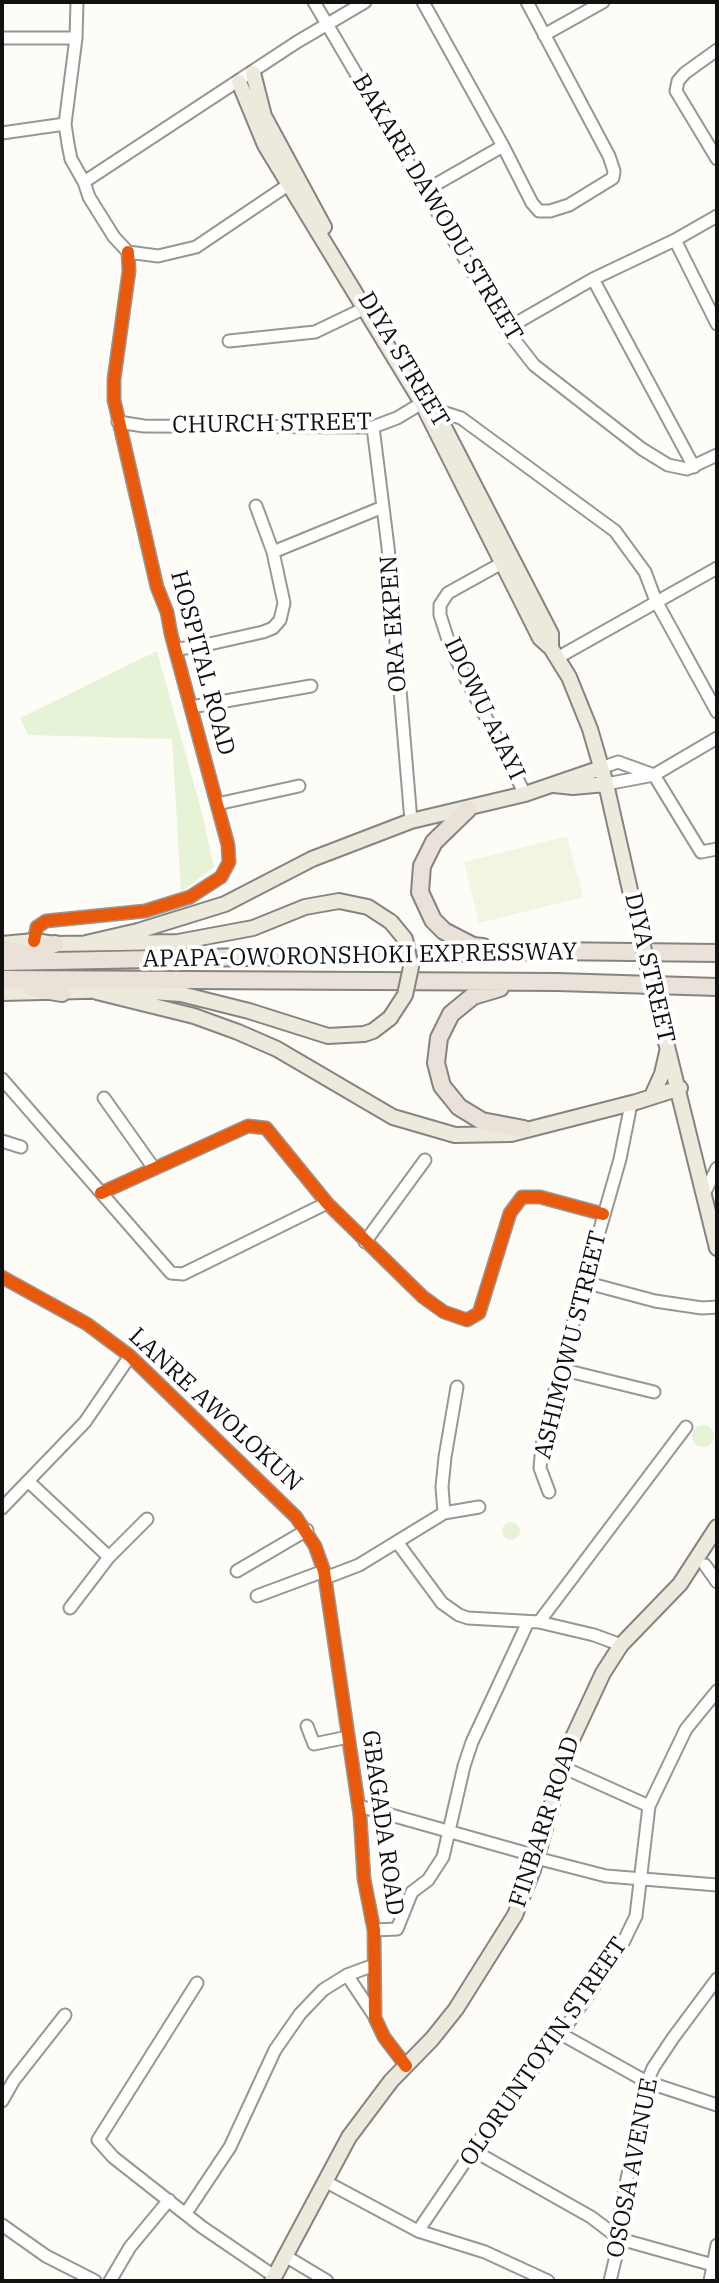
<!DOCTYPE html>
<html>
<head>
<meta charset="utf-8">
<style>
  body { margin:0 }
  #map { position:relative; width:719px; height:2283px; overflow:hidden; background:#fdfcf7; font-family:"IBM Plex Serif",serif }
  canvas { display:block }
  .frame { position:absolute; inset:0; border:4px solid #111; pointer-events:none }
</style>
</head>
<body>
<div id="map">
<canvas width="719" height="2283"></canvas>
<div class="frame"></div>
</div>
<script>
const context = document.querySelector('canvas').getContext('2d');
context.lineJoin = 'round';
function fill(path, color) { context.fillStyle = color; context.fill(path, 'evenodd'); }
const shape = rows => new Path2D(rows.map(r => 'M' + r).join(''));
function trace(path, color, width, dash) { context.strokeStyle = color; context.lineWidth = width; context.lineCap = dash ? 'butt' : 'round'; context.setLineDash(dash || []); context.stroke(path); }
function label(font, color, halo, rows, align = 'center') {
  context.font = font + ' "IBM Plex Serif",serif'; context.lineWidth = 8; context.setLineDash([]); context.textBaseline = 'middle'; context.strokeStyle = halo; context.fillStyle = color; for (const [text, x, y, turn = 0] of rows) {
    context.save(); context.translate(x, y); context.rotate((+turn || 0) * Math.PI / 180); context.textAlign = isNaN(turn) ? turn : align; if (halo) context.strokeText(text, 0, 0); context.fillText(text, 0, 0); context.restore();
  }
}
fill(shape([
  [157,651,202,813,214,867,181,892,172,739,28,735,20,718],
  '692 1436a11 11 0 1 1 22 0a11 11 0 1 1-22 0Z',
  '502 1531a9 9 0 1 1 18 0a9 9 0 1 1-18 0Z'
]), '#e7f3d7');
fill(shape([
  [567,836,583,897,479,923,464,862]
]), '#f0f6e1');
const minor = shape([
  [77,2,76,38,65,124,68,144,71,159,84,182,89,197,114,237,128,252],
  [314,2,506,329,534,365,642,449,668,465,687,469,717,455],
  [423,2,503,146,532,203,539,211,550,211,569,205,613,178,614,171,609,156,527,2],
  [544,35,603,2],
  [2,38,76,38],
  [717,50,685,73,678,81,676,91,717,159],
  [2,133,65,124],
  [84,182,297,42,365,2],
  [426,190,503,146],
  [675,240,717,324],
  [128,252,158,256,196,247,288,185],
  [593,279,694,467],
  [506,329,593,279,675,240,717,216],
  [229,341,315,332,363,309],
  [436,410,461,418,615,531,645,572,656,601,717,712],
  [118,422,144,426,373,427,397,418,422,403],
  [373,427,388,547,411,821],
  [273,552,383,507],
  [502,563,448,593,440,605,440,615,451,649,525,794],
  [175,649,196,647,263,632,273,628,280,620,284,603,273,552,256,506],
  [557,658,717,568],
  [191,707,311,686],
  [601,768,618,762,654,775,701,852,717,849],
  [606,784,654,775,717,738],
  [217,804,299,786],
  [34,941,37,927,46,921,145,911,190,897,221,877,229,862,228,845,171,634,167,612,157,587,114,400,114,379,129,271,128,252],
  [2,1079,171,1273,183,1274,327,1203],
  [104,1098,153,1167],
  [2,1141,21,1147],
  [705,1192,717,1168],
  [101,1193,248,1126,266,1128,327,1203,423,1297,444,1312,467,1320,479,1313,510,1213,522,1197,540,1197,603,1214],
  [365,1242,425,1160],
  [2,1277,87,1324,130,1356,296,1517,315,1546,324,1571,360,1816,364,1879,374,1930,375,2018,384,2037,406,2066],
  [584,1282,655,1301,702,1308,717,1307],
  [560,1369,654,1392],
  [28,1481,109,1557],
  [549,1492,540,1468,542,1446,560,1369,620,1159,631,1104],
  [2,1508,85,1422,130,1356],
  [444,1513,442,1487,445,1457,457,1387],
  [397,1542,442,1603,459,1615,468,1618,539,1622,594,1635,621,1645],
  [705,1565,717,1582],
  [237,1571,307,1530],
  [325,1578,359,1565,444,1513,479,1507],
  [257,1596,324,1571],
  [70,1608,109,1557,147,1519],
  [539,1622,686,1427],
  [307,1726,314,1744,348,1737],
  [569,1770,649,1806],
  [359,1806,536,1856],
  [544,1860,606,1876,717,1885],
  [374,1930,397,1929,412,1892,428,1880,443,1857,464,1766,472,1742,528,1622],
  [347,1975,375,2017],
  [197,1983,98,2140,113,2157,202,2227,274,2276],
  [561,2034,647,2082,717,2105],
  [2,2101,14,2080,65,2015],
  [474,2151,591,2217,620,2239,713,2265],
  [332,2185,418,2231,485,2252,548,2281],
  [186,2213,230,2147,275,2050,300,2014,323,1990,347,1975,374,1965],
  [2,2225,46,2256,95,2281],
  [418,2231,496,2116,561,2034,621,1947,636,1916,649,1806,686,1729,717,1691],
  [292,2260,327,2281],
  [110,2281,130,2247,169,2200],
  [610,2281,620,2239,620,2213,647,2082,653,2068,673,2038,717,1979],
  [710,2281,717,2245]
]);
const major = shape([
  [253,73,264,116,324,227],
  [239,82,265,145,422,403,540,638,551,648,569,677,590,729,606,784,637,921],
  [427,394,551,634,551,648],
  [554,785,573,787,606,784],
  [86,943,138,931,225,904,312,859,411,821,525,794,601,768],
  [2,944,34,941,55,944,178,942,253,928,305,907,339,901,368,907,391,922],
  [97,992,194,1016,238,1032,277,1049,393,1117,455,1135,511,1134,636,1102,680,1088],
  [2,993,123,990,181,994,249,1011,328,1036,364,1034,373,1031,390,1018],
  [660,1018,717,1248],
  [652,1096,662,1074,667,1052],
  [272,2281,349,2137,391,2081,432,2039,456,2009,515,1915,533,1870,568,1748,603,1673,621,1645,680,1584,717,1527]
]);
const highway = shape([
  [468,809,434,842,422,866,420,892,433,920,444,931,473,946,483,947],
  [2,948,33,956],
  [22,956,55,944],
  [2,962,548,951,717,953],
  [2,979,558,982,717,987],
  [31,988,62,993],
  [500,988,473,996,451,1014,439,1038,436,1063,442,1086,459,1107,482,1121,524,1129]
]);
trace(minor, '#979795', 15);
trace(major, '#858482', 18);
trace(highway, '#858482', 20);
trace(minor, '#fffffe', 11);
trace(major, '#ede9dc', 14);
trace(highway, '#eae1d8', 16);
const majorBridge = shape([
  [637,921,660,1018],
  [390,1018,405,995,411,967,405,939,391,922]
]);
trace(majorBridge, '#858482', 18, []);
trace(majorBridge, '#ede9dc', 14);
trace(shape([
  [34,941,37,927,46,921,145,911,190,897,221,877,229,862,228,845,171,634,167,612,157,587,114,400,114,379,129,271,128,252],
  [101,1193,248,1126,266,1128,327,1203,423,1297,444,1312,467,1320,479,1313,510,1213,522,1197,540,1197,603,1214],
  [2,1277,87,1324,130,1356,296,1517,315,1546,324,1571,360,1816,364,1879,374,1930,375,2018,384,2037,406,2066]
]), '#e8590c', 12);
label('24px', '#111', '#fff', [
  ["BAKARE DAWODU STREET",437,208,59],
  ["DIYA STREET",403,360,59],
  ["CHURCH STREET",272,424,-1],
  ["ORA EKPEN",394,624,-94],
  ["HOSPITAL ROAD",202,663,75],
  ["IDOWU AJAYI",484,709,64],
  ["APAPA-OWORONSHOKI EXPRESSWAY",360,956,-1],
  ["DIYA STREET",649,968,77],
  ["ASHIMOWU STREET",571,1345,-76],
  ["LANRE AWOLOKUN",215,1410,43],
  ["FINBARR ROAD",545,1822,-72],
  ["GBAGADA ROAD",382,1823,82],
  ["OLORUNTOYIN STREET",544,2052,-55],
  ["OSOSA AVENUE",633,2168,-79]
]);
</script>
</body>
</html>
